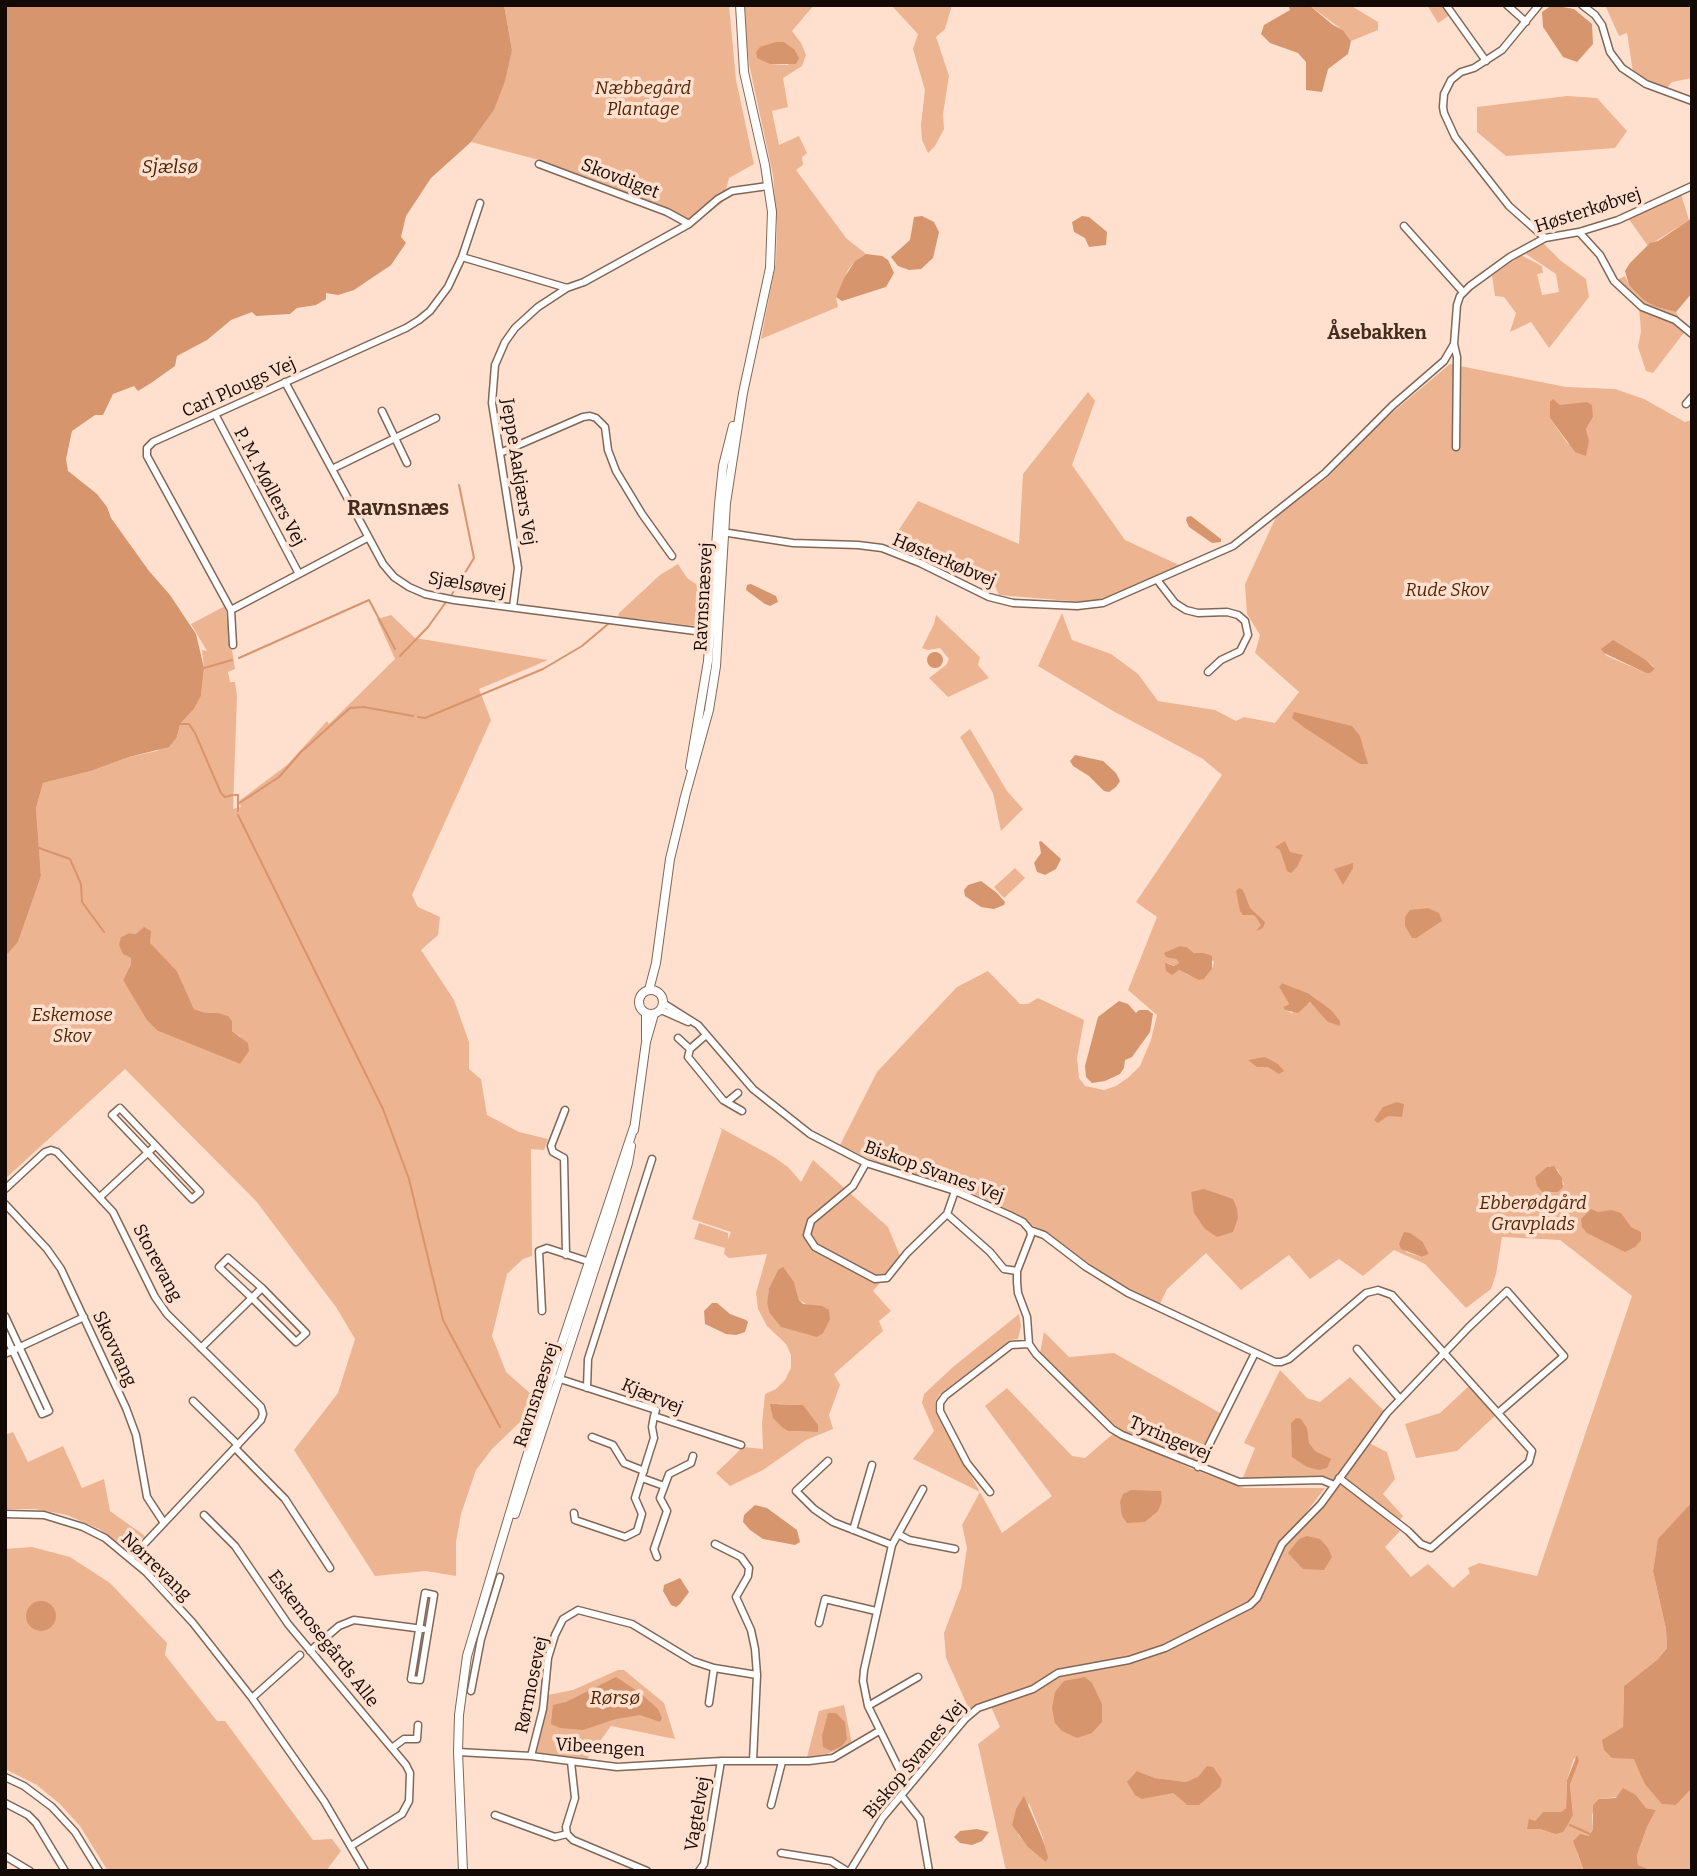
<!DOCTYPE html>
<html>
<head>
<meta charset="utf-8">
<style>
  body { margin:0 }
  #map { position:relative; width:1697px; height:1876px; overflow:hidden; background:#ffe0ce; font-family:Bitter,serif }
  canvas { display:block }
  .frame { position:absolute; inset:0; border:7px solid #140a05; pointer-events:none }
</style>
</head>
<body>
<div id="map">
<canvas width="1697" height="1876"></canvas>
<div class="frame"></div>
</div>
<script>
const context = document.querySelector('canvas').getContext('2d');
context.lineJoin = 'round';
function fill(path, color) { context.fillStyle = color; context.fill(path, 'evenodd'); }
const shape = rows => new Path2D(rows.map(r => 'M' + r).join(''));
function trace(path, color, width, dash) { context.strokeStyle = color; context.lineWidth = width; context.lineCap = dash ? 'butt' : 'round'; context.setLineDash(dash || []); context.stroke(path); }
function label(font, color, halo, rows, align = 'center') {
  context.font = font + ' Bitter,serif'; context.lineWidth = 7; context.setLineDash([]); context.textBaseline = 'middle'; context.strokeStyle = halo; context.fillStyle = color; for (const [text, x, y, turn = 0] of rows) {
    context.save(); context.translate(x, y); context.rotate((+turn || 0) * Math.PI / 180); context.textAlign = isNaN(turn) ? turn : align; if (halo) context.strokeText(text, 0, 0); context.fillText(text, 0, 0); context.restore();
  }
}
fill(shape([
  [504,5,729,5,736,80,754,164,729,178,723,202,691,226,671,211,539,160,471,142,494,110,512,50],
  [743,5,814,5,792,31,801,43,806,55,802,66,783,78,788,107,772,111,779,145,799,136,807,153,802,157,803,165,796,170,846,238,866,254,855,261,848,270,836,297,838,307,761,339,776,262,777,225,773,175,749,64],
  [776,42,784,42,794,49,788,65,770,64],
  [891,5,952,5,945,29,936,37,949,76,943,114,944,129,935,146,928,153,922,140,921,125,925,90,913,49,918,34],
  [1309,5,1350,5,1378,22,1378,30,1351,41,1344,31],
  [1427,5,1444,5,1451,14,1438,23],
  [1605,5,1692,5,1692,78,1672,82,1666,89,1633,72,1627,33,1619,36],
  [1567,96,1597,98,1627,131,1615,148,1506,156,1477,132,1477,107],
  [1681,194,1689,220,1648,246,1628,218],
  [1542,242,1561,261,1586,279,1589,297,1549,348,1531,322,1510,332,1516,313,1504,297,1495,296,1492,276,1521,255,1542,266,1543,273,1537,274,1542,295,1559,292,1556,274,1523,252],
  [1625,276,1629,285,1656,307,1676,312,1686,330,1653,373,1646,371,1638,347,1641,331,1639,307,1617,280],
  [1450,364,1566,387,1615,389,1644,399,1685,422,1692,420,1692,1502,1658,1540,1653,1571,1666,1629,1667,1648,1658,1659,1624,1686,1623,1727,1644,1783,1676,1805,1692,1788,1692,1871,1653,1871,1638,1865,1637,1855,1647,1827,1656,1810,1646,1808,1636,1795,1599,1799,1592,1815,1593,1829,1577,1853,1584,1871,1006,1871,978,1744,1000,1727,988,1700,969,1709,946,1658,944,1633,961,1588,967,1548,962,1525,980,1492,913,1459,934,1431,922,1403,924,1394,953,1367,1019,1314,1021,1326,1018,1339,1010,1340,940,1394,935,1402,935,1411,980,1492,1002,1533,1052,1496,985,1406,1007,1388,1072,1456,1085,1458,1114,1433,1192,1469,1244,1488,1325,1488,1274,1554,1273,1568,1286,1544,1316,1514,1337,1486,1344,1484,1400,1531,1385,1547,1411,1577,1428,1564,1453,1588,1470,1573,1468,1568,1479,1563,1537,1576,1632,1296,1560,1240,1502,1237,1496,1274,1491,1289,1466,1308,1425,1264,1394,1250,1363,1276,1339,1259,1310,1279,1289,1255,1241,1290,1206,1253,1167,1289,1159,1306,1124,1288,1041,1230,967,1190,972,1188,961,1180,948,1184,929,1180,877,1162,840,1145,877,1072,957,987,988,971,1020,1004,1028,1004,1038,998,1084,1020,1077,1058,1079,1078,1085,1086,1104,1090,1116,1086,1129,1077,1140,1066,1151,1040,1157,1015,1128,990,1157,917,1136,902,1222,775,1203,759,1113,711,1038,666,1062,613,1072,640,1111,654,1138,674,1158,701,1215,710,1236,721,1244,717,1275,723,1299,692,1255,653,1260,635,1247,614,1245,584,1277,515,1328,477,1381,422],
  [1551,410,1593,417,1586,429,1589,440,1568,444,1550,418],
  [1613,641,1646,660,1654,667,1646,673,1607,656,1604,653],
  [1428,908,1439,923,1417,938,1422,909],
  [1180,946,1187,947,1194,953,1204,953,1214,962,1212,969,1204,979,1188,975,1167,963,1174,966,1179,963,1176,959],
  [1282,983,1308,993,1319,1001,1306,1004,1292,1013,1285,1010,1283,1007,1289,1004,1279,987],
  [1550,1166,1558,1170,1564,1184,1558,1192,1548,1193,1542,1172],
  [1423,1242,1429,1254,1422,1257,1405,1252],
  [1574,1758,1579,1761,1570,1785,1573,1815,1555,1834,1540,1829,1534,1829,1535,1821,1543,1812,1561,1812,1566,1808,1567,1780],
  [1137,1771,1155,1778,1186,1782,1199,1776,1187,1805,1173,1793],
  [1029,1803,1043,1838,1046,1862,1018,1835],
  [1088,392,1095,401,1072,465,1125,540,1181,566,1094,603,999,595,995,586,926,553,888,546,918,501,1019,544,1023,474],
  [678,564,687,578,705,590,704,627,618,617,619,613,660,575],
  [225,606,235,669,228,672,230,682,235,682,237,696,233,809,241,807,239,801,287,765,327,721,329,724,395,659,377,619,391,615,415,638,548,660,479,689,491,720,412,895,418,907,440,917,438,935,421,950,454,1000,469,1042,469,1069,481,1079,487,1115,519,1132,548,1139,544,1150,531,1149,532,1256,523,1259,507,1274,492,1336,506,1372,531,1394,521,1421,492,1449,476,1470,461,1514,456,1542,456,1576,426,1571,375,1576,294,1450,338,1393,355,1339,336,1307,256,1201,125,1069,5,1179,5,957,18,942,41,876,36,808,43,783,91,771,129,757,157,751,177,737,180,724,194,709,201,696,204,668,202,650,207,651,191,624],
  [129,933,136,934,149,943,177,971,194,1009,206,1013,218,1013,232,1031,241,1037,240,1064,158,1031,123,980,131,964,131,958,121,937],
  [936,615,980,657,978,665,989,678,948,697,929,678,946,665,949,659,940,648,928,650,922,648,934,624],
  [970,729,1007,791,1023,809,1001,831,993,793,960,737],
  [1015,868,1025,878,1004,898,994,887],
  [719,1127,774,1157,789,1168,801,1182,813,1160,888,1227,901,1258,873,1291,891,1311,879,1321,883,1331,834,1374,840,1385,829,1415,833,1429,806,1440,763,1470,730,1486,716,1473,743,1447,763,1449,762,1424,765,1394,776,1389,785,1380,791,1368,791,1355,786,1344,767,1326,758,1309,756,1293,767,1254,729,1258,724,1254,725,1248,694,1239,699,1223,728,1233,728,1239,731,1232,692,1219,722,1130],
  [778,1270,794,1282,799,1300,810,1306,822,1306,769,1312,767,1303,769,1288],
  [778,1404,803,1405,818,1432,788,1431],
  [1044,1332,1069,1357,1114,1353,1222,1414,1196,1461,1118,1429,1040,1353],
  [1280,1370,1307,1398,1320,1402,1350,1377,1384,1411,1334,1481,1325,1476,1242,1480,1255,1448,1244,1443],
  [1469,1386,1496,1415,1457,1451,1416,1458,1405,1424,1440,1413],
  [13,1432,28,1462,63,1446,82,1488,104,1479,110,1511,145,1536,130,1551,99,1529,67,1515,35,1509,5,1509,5,1435],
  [1369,1443,1387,1452,1395,1479,1383,1494,1403,1516,1398,1522,1344,1477],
  [32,1547,70,1557,110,1583,167,1643,165,1655,217,1721,225,1721,313,1840,332,1839,341,1851,326,1871,108,1871,80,1826,60,1804,37,1785,5,1769,5,1549],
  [618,1670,624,1670,664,1703,675,1739,611,1726,587,1759,535,1752,548,1695,573,1690],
  [844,1705,852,1744,827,1754,807,1757,819,1711]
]), '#edb492');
fill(shape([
  [5,5,504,5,512,50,505,81,494,110,471,142,431,178,406,216,401,237,406,243,391,265,354,290,338,295,326,293,326,299,316,305,297,308,290,314,256,316,252,312,231,320,207,340,177,356,175,366,151,383,138,391,134,386,113,394,103,415,95,415,72,431,66,459,68,471,97,494,107,507,111,518,149,571,170,595,196,634,204,668,201,696,194,709,180,724,177,737,169,747,129,757,91,771,43,783,36,808,41,876,18,942,5,957],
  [1288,5,1309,5,1333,25,1343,30,1351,41,1348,54,1328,69,1322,92,1306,90,1306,62,1298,53,1270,43,1261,34,1264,25,1290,10],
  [1552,5,1574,9,1592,24,1593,44,1577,62,1563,57,1543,27,1542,12],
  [776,42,784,42,794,49,799,58,796,64,770,64,757,58,756,52,760,47],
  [922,216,934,222,939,232,933,258,921,269,909,270,898,266,891,257,910,240,914,217],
  [1082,216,1089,217,1107,232,1106,245,1089,247,1085,238,1074,232,1072,222],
  [1692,218,1692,293,1676,312,1656,307,1644,300,1629,285,1625,271,1630,263,1650,243,1658,241],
  [866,254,882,256,888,260,894,273,886,287,842,301,836,297,844,278,855,261],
  [1553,399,1560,405,1587,402,1592,405,1593,417,1586,429,1589,440,1586,456,1575,452,1550,418,1550,402],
  [1191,516,1221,539,1221,542,1212,543,1189,527,1186,520,1187,517],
  [751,584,776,596,778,602,770,606,765,604,746,590,747,585],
  [1613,640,1646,660,1655,669,1650,673,1646,673,1604,653,1601,649],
  '927 660a8 8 0 1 1 16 0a8 8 0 1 1-16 0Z',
  [1294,712,1352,726,1360,736,1368,764,1360,764,1305,728,1292,718],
  [1075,755,1103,761,1116,773,1120,781,1116,787,1109,792,1104,791,1089,776,1073,766,1070,761],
  [1041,841,1061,859,1056,869,1045,875,1037,872,1034,863,1041,853,1039,842],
  [1285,841,1290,852,1303,855,1297,867,1291,873,1287,871,1280,850,1275,847],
  [1353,863,1353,868,1343,885,1334,869],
  [981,881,997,893,1005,902,1004,905,994,909,981,907,965,896,964,890,968,885],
  [1239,888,1243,890,1250,908,1265,922,1263,928,1256,931,1261,925,1256,917,1253,915,1243,915,1240,911,1236,891],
  [1428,908,1439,913,1442,921,1417,938,1412,938,1405,926,1405,917,1410,910],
  [144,927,151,931,150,943,177,971,194,1009,206,1013,218,1013,228,1016,232,1021,232,1031,248,1043,249,1051,240,1064,158,1031,147,1020,123,980,131,964,131,958,123,954,119,945,121,937,129,933,136,934],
  [1180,946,1187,947,1194,953,1204,953,1212,956,1212,969,1204,979,1199,980,1179,970,1172,975,1166,971,1165,963,1174,966,1179,963,1176,959,1166,957,1164,953],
  [1282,983,1308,993,1319,1001,1331,1010,1340,1021,1340,1026,1328,1022,1310,1002,1298,1013,1285,1010,1283,1007,1289,1004,1279,987],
  [1119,1001,1128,1004,1136,1013,1139,1010,1148,1010,1153,1014,1150,1032,1132,1057,1125,1060,1124,1068,1120,1074,1105,1081,1092,1083,1086,1077,1085,1066,1098,1017],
  [1265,1057,1278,1064,1284,1071,1279,1074,1268,1067,1257,1067,1248,1060],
  [1397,1102,1404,1104,1402,1117,1388,1116,1378,1123,1374,1120,1383,1107],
  [1554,1166,1562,1178,1563,1187,1558,1192,1543,1193,1537,1186,1535,1177,1547,1167],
  [1204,1189,1233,1199,1237,1209,1238,1218,1233,1232,1217,1237,1205,1229,1194,1213,1191,1192],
  [1591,1209,1598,1212,1611,1210,1621,1213,1631,1227,1641,1232,1641,1240,1635,1247,1625,1252,1587,1233,1582,1227,1581,1219],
  [1404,1232,1410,1233,1423,1242,1429,1254,1422,1257,1401,1249,1399,1244],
  [783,1267,794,1282,799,1300,803,1304,822,1306,829,1310,830,1319,823,1333,817,1337,781,1327,769,1312,767,1303,769,1288,778,1270],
  [712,1303,717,1303,730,1314,746,1320,748,1322,745,1332,736,1335,726,1334,705,1324,704,1311],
  [770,1404,803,1405,818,1425,818,1432,788,1431,782,1427,773,1418],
  [1296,1418,1301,1419,1307,1428,1309,1443,1315,1451,1331,1459,1327,1468,1319,1470,1307,1467,1292,1457,1291,1423],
  [1131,1490,1161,1491,1162,1501,1158,1511,1145,1522,1127,1523,1122,1516,1120,1502,1123,1494],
  [1692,1502,1692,1788,1676,1805,1662,1804,1644,1783,1634,1759,1612,1758,1604,1750,1602,1740,1623,1727,1624,1686,1658,1659,1667,1648,1666,1629,1653,1571,1658,1539],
  [755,1505,767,1508,797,1530,800,1542,795,1545,763,1539,750,1530,743,1522,744,1515],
  [1307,1536,1320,1539,1328,1548,1332,1557,1324,1570,1303,1569,1288,1553,1299,1539],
  [680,1578,689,1592,680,1604,676,1607,671,1605,663,1591,664,1585],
  '26 1616a15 15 0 1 1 30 0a15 15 0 1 1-30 0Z',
  [616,1677,639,1692,658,1709,662,1718,660,1722,640,1715,616,1719,583,1730,560,1728,551,1724,553,1705,566,1702],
  [1085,1677,1092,1683,1102,1704,1102,1722,1092,1733,1077,1738,1062,1731,1055,1723,1052,1708,1055,1692,1064,1681],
  [828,1713,836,1713,845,1722,847,1739,842,1746,831,1751,823,1747,822,1736],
  [1577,1755,1579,1761,1570,1785,1573,1815,1568,1824,1563,1832,1555,1834,1540,1829,1527,1829,1529,1819,1535,1821,1543,1812,1561,1812,1566,1808,1567,1780],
  [1207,1766,1213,1767,1222,1780,1220,1787,1199,1805,1187,1805,1173,1793,1142,1799,1135,1795,1127,1782,1137,1771,1155,1778,1186,1782,1199,1776],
  [1623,1788,1636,1795,1646,1808,1656,1810,1647,1827,1637,1855,1638,1865,1653,1871,1584,1871,1573,1841,1580,1834,1589,1836,1593,1829,1593,1805,1599,1799,1616,1798],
  [1024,1796,1042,1838,1048,1857,1046,1862,1028,1847,1012,1825,1016,1809],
  [977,1829,989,1832,982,1841,972,1845,960,1843,954,1837,960,1831]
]), '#d7956d');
trace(shape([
  [452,594,474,558,459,485],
  [400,656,428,627,446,602],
  [239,658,369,600,395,649],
  [204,668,232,660],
  [418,717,425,718,543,669,582,646,608,624],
  [180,724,189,724,195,733,221,793,225,797,233,795],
  [235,795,238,795,238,811],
  [238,804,279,777,301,752,350,708,364,707,413,716],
  [238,815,383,1109,409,1179,443,1320,500,1427],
  [39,848,70,859,81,884,82,902,104,932],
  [1570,1825,1590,1834]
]), '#d7956d', 2);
const minor = shape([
  [1446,5,1486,61],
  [1507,5,1526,22],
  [1539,5,1502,50,1474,68,1461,72,1451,80,1444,94,1443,107,1444,113,1455,137,1509,206,1545,238],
  [1582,5,1595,15,1602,25,1610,52,1622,68,1646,84,1692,101],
  [539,164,667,212,689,224],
  [1404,226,1463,292],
  [1579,232,1600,255,1614,281,1642,307,1675,320,1692,334],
  [462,257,567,288,584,282,689,224,718,199,732,191,768,186],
  [1454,344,1457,357,1456,447],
  [285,382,383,564,394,577,409,587,425,594,454,600,711,633],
  [1686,404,1692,397],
  [382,411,407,463],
  [215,414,299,574],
  [500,453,583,417,590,416,596,418,605,427,608,450,616,471,642,514,672,556],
  [332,469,436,418],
  [722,532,793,543,858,545,882,548,920,563,989,597,1013,603,1077,606,1103,603,1233,546,1325,473,1392,406,1444,361,1454,344,1457,305,1460,296,1470,286,1510,257,1545,238,1579,232,1618,220,1692,186],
  [1158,581,1175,603,1186,610,1198,613,1227,612,1238,615,1245,621,1248,635,1240,651,1221,660,1208,672],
  [513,607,518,568,492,403,495,365,505,342,515,328,538,307,567,288],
  [231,610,367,538],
  [233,645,231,610,147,456,147,448,153,442,406,328,419,320,430,311,448,287,462,257,480,203],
  [663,1003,698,1025,753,1089,810,1134,866,1163,955,1191,1009,1215,1023,1222,1030,1230,1044,1235,1086,1267,1128,1293,1275,1362,1281,1362,1289,1359,1366,1293,1378,1290,1392,1295,1532,1451,1529,1462,1431,1548,1421,1544,1408,1531,1339,1478],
  [661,1010,688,1022],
  [706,1035,690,1049,688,1057,723,1100,742,1111],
  [678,1038,690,1049],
  [727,1102,738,1093],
  [120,1108,200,1192,192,1199,112,1115,120,1108],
  [565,1110,551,1146,553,1152,564,1158,566,1255],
  [866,1163,853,1186,811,1221,807,1235,815,1247,875,1279,887,1278,907,1253,947,1214,955,1191],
  [5,1189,45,1152,51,1150,57,1152,113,1212,155,1297,167,1314,261,1407,263,1414,261,1420,131,1558],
  [100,1197,155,1146],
  [5,1204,47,1249,61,1269,126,1408,136,1435,147,1497,164,1523],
  [947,1214,990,1252,1004,1269,1017,1271],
  [1030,1230,1031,1235,1017,1271,1017,1282,1018,1293,1027,1317,1029,1344,1036,1354,1112,1429,1122,1435,1239,1482,1322,1480,1334,1485],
  [228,1258,262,1288,306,1333,296,1342,252,1298,219,1267,228,1258],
  [542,1311,539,1251,547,1248,593,1263],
  [5,1316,49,1411,42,1414,5,1334],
  [201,1348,262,1288],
  [1357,1349,1400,1399],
  [5,1354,84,1317],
  [557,1378,656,1410,654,1416,741,1445],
  [587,1388,588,1359,652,1159],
  [193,1401,238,1445],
  [592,1437,613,1445,624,1463,644,1471],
  [235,1448,285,1499,330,1568],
  [828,1461,796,1491,814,1509,833,1522,892,1545],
  [1198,1467,1255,1353],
  [642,1478,664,1486],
  [990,1492,967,1463,940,1411,940,1403,945,1396,1011,1345,1029,1344],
  [574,1513,575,1520,625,1537,637,1531,642,1514,635,1498,654,1438,652,1427,654,1416],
  [5,1514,44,1515,83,1527,105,1538,146,1572,193,1623,252,1698,324,1801,365,1871],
  [204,1515,235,1546,288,1624,406,1765,410,1773,409,1801,402,1814,351,1846],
  [853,1530,872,1465],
  [898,1534,909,1540,955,1549],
  [715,1544,741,1557,749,1568,748,1576,736,1597,751,1630,755,1649,757,1675,753,1761],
  [657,1557,654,1549,667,1511,660,1498,669,1474,691,1463,693,1456],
  [425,1593,434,1595,420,1680,411,1679,425,1593],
  [819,1623,825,1599,876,1611],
  [310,1651,339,1626,354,1620,423,1629],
  [471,1691,481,1639,500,1577],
  [252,1698,300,1655],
  [709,1703,714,1668],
  [868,1706,918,1677],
  [392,1748,404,1739,417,1739,418,1725],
  [458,1752,531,1756,617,1767,721,1761,809,1761,833,1758,879,1731],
  [531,1756,543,1709,548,1658,555,1635,563,1619,578,1610,632,1624,693,1661,714,1668,757,1675],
  [571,1762,575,1798,566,1827,567,1834,573,1840,647,1871],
  [5,1777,24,1786,52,1807,75,1832,99,1871],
  [908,1787,868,1706,863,1681,864,1670,892,1545,923,1489],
  [901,1795,920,1819,929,1871],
  [5,1803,28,1815,36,1823,65,1871],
  [771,1805,782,1762],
  [495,1815,555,1837,567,1834],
  [781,1853,831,1861,847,1871],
  [5,1856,30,1871],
  [699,1871,704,1864,721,1761],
  [850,1871,883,1817,965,1719,978,1708,1033,1689,1058,1673,1129,1660,1165,1648,1250,1605,1257,1598,1282,1544,1321,1504,1387,1413,1469,1327,1507,1291,1564,1356,1498,1413]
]);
const major = shape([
  [690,767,708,661,719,504,723,466,733,426],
  [684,800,709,710,716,666,726,503,743,393,770,268,772,212,765,165,744,72,740,5],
  '639 1002a12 12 0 1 1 24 0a12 12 0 1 1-24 0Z',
  [649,990,656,963,670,859,685,797],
  [646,1039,646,1014],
  [634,1130,646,1042,654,1014],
  [515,1514,612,1216,628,1163,631,1146],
  [463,1871,458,1752,459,1715,467,1656,551,1376,634,1127]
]);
trace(minor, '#826757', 9);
trace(major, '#826757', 10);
trace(minor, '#fff', 6);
trace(major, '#fff', 8);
label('italic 18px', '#502505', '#ffe0ce', [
  ["Næbbegård",643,89],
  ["Plantage",643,110],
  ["Rude Skov",1447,591],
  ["Eskemose",72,1016],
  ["Skov",72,1037],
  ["Ebberødgård",1533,1204],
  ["Gravplads",1533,1225]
]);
label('18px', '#140a05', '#ffe0ce', [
  ["Skovdiget",620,179,21],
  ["Høsterkøbvej",1588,211,-18],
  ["Carl Plougs Vej",239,388,-24],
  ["Jeppe Aakjærs Vej",518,472,81],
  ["P. M. Møllers Vej",269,487,62],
  ["Høsterkøbvej",944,561,23],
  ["Sjælsøvej",467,585,10],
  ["Ravnsnæsvej",704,597,-87],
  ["Biskop Svanes Vej",934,1172,20],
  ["Storevang",157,1263,62],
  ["Skovvang",114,1349,65],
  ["Ravnsnæsvej",537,1395,-72],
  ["Kjærvej",652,1397,23],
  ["Tyringevej",1170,1439,23],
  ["Nørrevang",156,1567,44],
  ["Eskemosegårds Alle",323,1639,52],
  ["Rørmosevej",532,1685,-78],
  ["Vibeengen",600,1748,4],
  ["Biskop Svanes Vej",915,1760,-50],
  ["Vagtelvej",698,1814,-80]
]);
label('italic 19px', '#4d2303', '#ffe0ce', [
  ["Sjælsø",170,168],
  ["Rørsø",615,1699]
]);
label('bold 19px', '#442d1e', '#ffe0ce', [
  ["Åsebakken",1377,334]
]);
label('bold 21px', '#442d1e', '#ffe0ce', [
  ["Ravnsnæs",398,509]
]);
</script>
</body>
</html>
